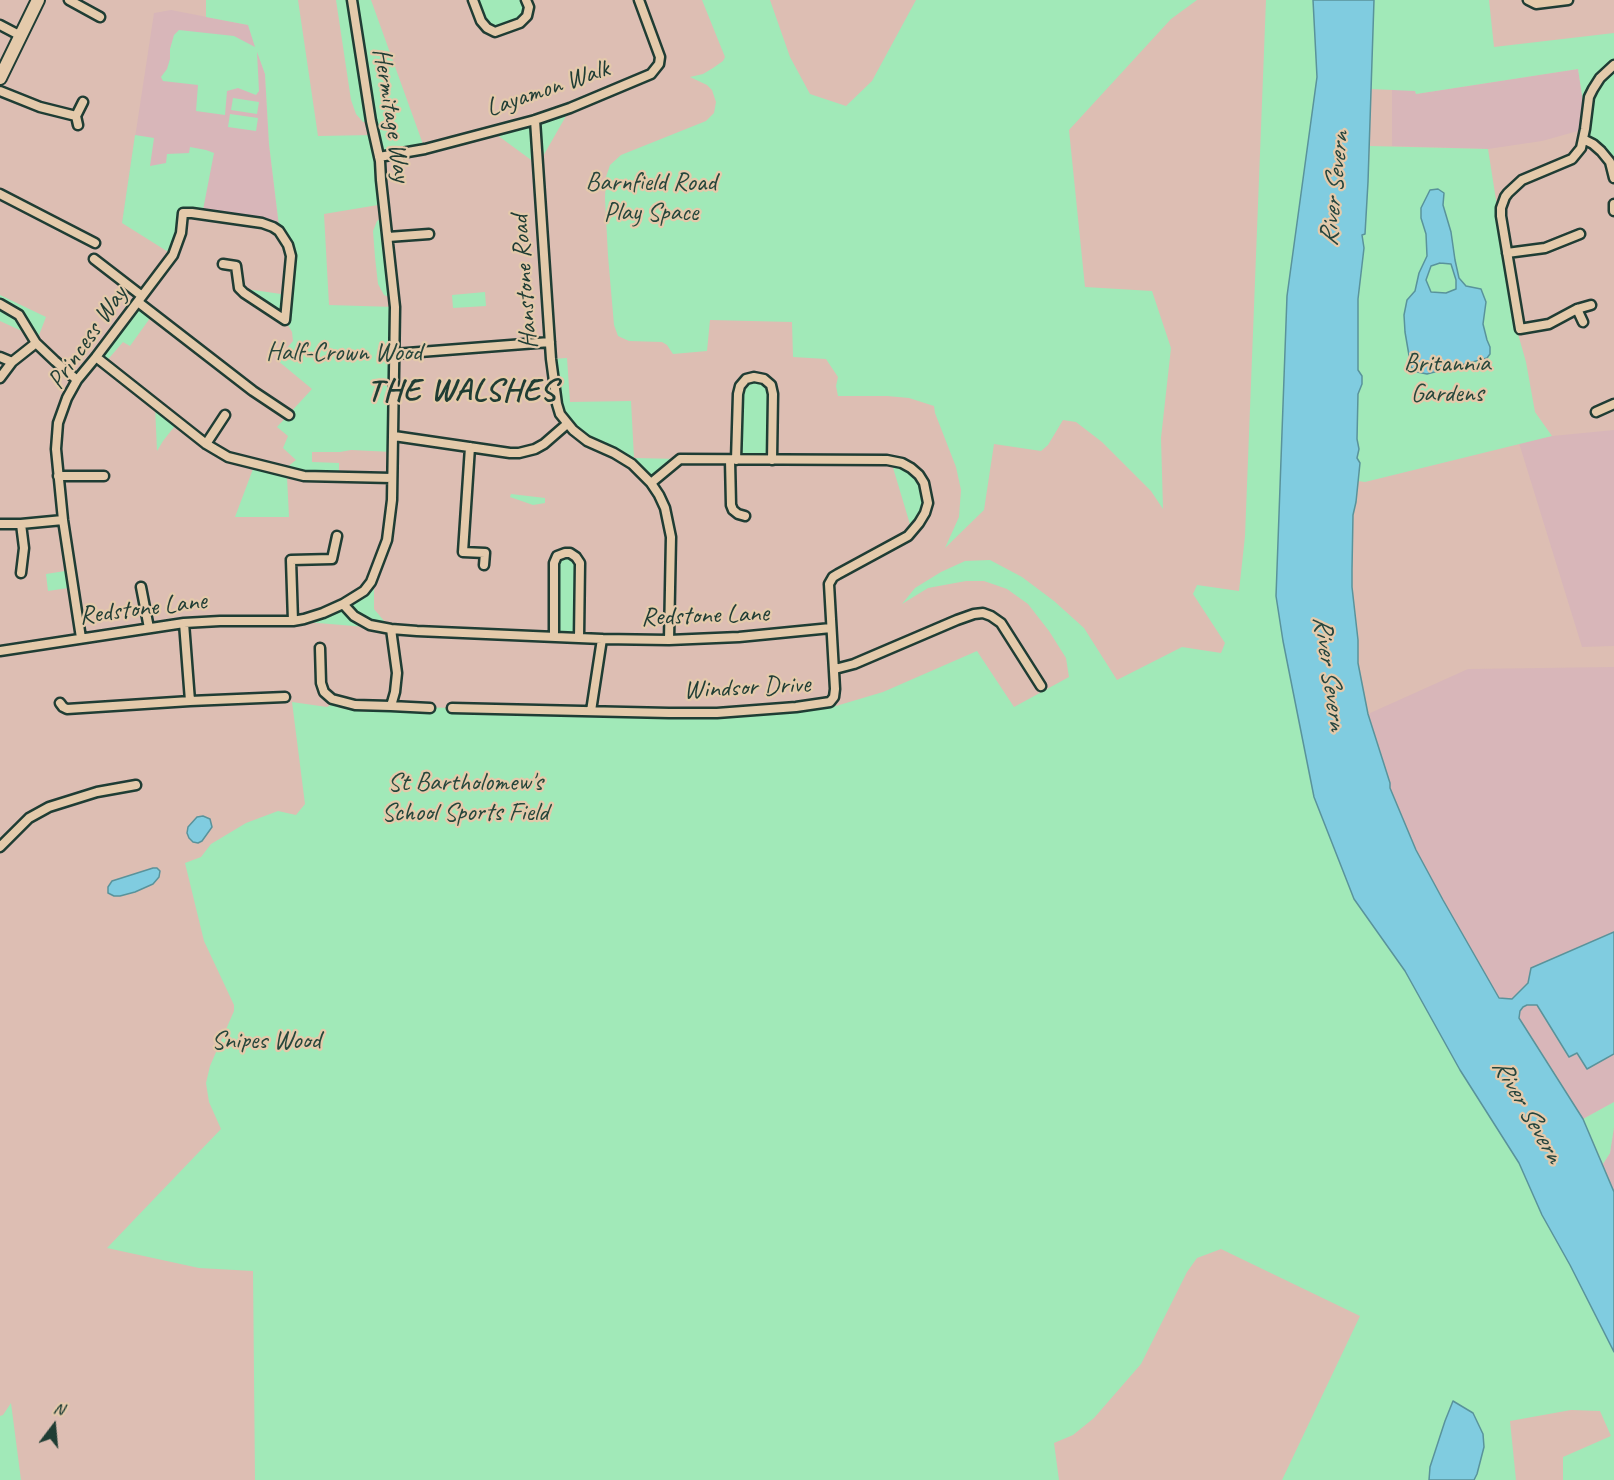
<!DOCTYPE html>
<html>
<head>
<meta charset="utf-8">
<style>
  body { margin:0 }
  #map { position:relative; width:1614px; height:1480px; overflow:hidden; background:#ddbeb3; font-family:Caveat,sans-serif }
  canvas { display:block }
  .north { position:absolute; left:24px; top:1396px; width:60px; height:60px; -webkit-text-stroke:4px #e4caab; paint-order:stroke; rotate:16deg; font-size:16px; font-weight:700; line-height:24px; text-align:center; color:#1f3d34 }
  .north::after { content:''; display:block; margin:auto; width:21px; height:27px; background:#1f3d34; clip-path:polygon(50% 0,100% 100%,50% 72%,0 100%) }
</style>
</head>
<body>
<div id="map">
<canvas width="1614" height="1480"></canvas>
<div class="north">N</div>
</div>
<script>
const context = document.querySelector('canvas').getContext('2d');
context.lineJoin = 'round';
function fill(path, color) { context.fillStyle = color; context.fill(path, 'evenodd'); }
const shape = rows => new Path2D(rows.map(r => 'M' + r).join(''));
function trace(path, color, width, dash) { context.strokeStyle = color; context.lineWidth = width; context.lineCap = dash ? 'butt' : 'round'; context.setLineDash(dash || []); context.stroke(path); }
function label(font, color, halo, rows, align = 'center') {
  context.font = font + ' Caveat,sans-serif'; context.lineWidth = 4.5; context.setLineDash([]); context.textBaseline = 'middle'; context.strokeStyle = halo; context.fillStyle = color; for (const [text, x, y, turn = 0] of rows) {
    context.save(); context.translate(x, y); context.rotate((+turn || 0) * Math.PI / 180); context.textAlign = isNaN(turn) ? turn : align; if (halo) context.strokeText(text, 0, 0); context.fillText(text, 0, 0); context.restore();
  }
}
fill(shape([
  [171,10,248,25,265,74,269,144,279,226,202,215,122,223,154,13],
  [1578,69,1586,121,1585,129,1542,141,1488,149,1392,146,1392,89,1415,91,1416,94],
  [1614,430,1614,646,1582,647,1519,443,1552,436],
  [1614,667,1614,932,1532,968,1529,983,1512,1000,1499,998,1443,900,1416,850,1390,788,1390,783,1368,714,1468,669],
  [1527,1005,1537,1005,1568,1057,1577,1053,1587,1068,1614,1054,1614,1102,1583,1119,1557,1076,1519,1018,1520,1011],
  [1614,1127,1614,1192,1603,1164,1610,1153]
]), '#d8b6b9');
fill(shape([
  [206,0,298,0,318,136,373,135,371,121,363,122,356,114,351,100,336,0,371,0,424,147,380,157,384,204,324,214,329,305,395,307,393,452,351,450,340,452,312,452,312,462,339,463,339,472,310,472,286,468,296,460,283,448,288,436,277,427,312,389,277,360,293,341,292,332,285,320,239,288,288,295,291,256,279,226,269,144,265,74,257,52,259,91,256,95,238,88,227,91,225,115,196,111,198,85,163,81,161,77,167,69,170,59,170,49,174,35,179,30,234,36,255,47,248,25,206,17],
  [473,0,526,0,527,16,495,32,487,28],
  [702,0,770,0,790,57,810,94,846,106,872,81,916,0,1197,0,1171,19,1069,130,1085,287,1152,291,1171,348,1161,438,1163,509,1151,491,1102,442,1076,422,1063,420,1048,445,1041,451,994,444,984,510,945,548,959,517,961,490,956,467,935,413,934,406,909,398,887,396,838,396,836,386,838,377,826,359,793,357,792,322,710,320,707,351,673,354,667,345,662,342,629,341,618,336,614,325,608,256,605,198,606,177,610,165,621,155,706,121,714,113,716,102,712,90,707,85,690,77,703,74,713,68,723,61,725,57],
  [1266,0,1313,0,1317,77,1287,296,1276,596,1283,641,1314,797,1354,899,1405,971,1460,1070,1519,1163,1542,1215,1570,1265,1614,1352,1614,1480,1563,1480,1563,1457,1611,1436,1600,1411,1571,1410,1510,1421,1516,1480,1474,1480,1484,1447,1453,1401,1445,1421,1430,1467,1429,1480,1282,1480,1360,1316,1221,1249,1197,1258,1187,1272,1141,1364,1094,1418,1073,1435,1054,1443,1059,1480,255,1480,253,1271,199,1268,107,1248,221,1129,209,1102,206,1083,210,1066,234,1011,234,1005,204,941,185,863,201,857,211,844,246,823,278,811,296,815,305,804,292,702,327,707,332,704,340,708,367,712,367,706,669,713,823,704,836,706,883,692,977,651,1014,707,1069,677,1066,658,1049,631,1028,604,1007,589,984,581,966,581,928,588,902,604,915,588,941,572,965,561,990,560,1022,577,1054,601,1084,628,1117,680,1182,647,1221,653,1225,643,1193,594,1197,585,1239,591,1245,536],
  [1374,0,1489,0,1494,47,1614,33,1614,178,1610,162,1583,139,1586,121,1578,69,1416,94,1415,91,1371,89],
  [233,98,259,102,257,114,231,110],
  [570,109,538,165,493,132],
  [230,114,258,118,256,131,228,127],
  [135,135,154,138,150,166,166,163,167,154,189,153,190,147,206,150,214,153,202,215,183,214,173,255,122,223],
  [1370,146,1488,149,1516,327,1526,362,1535,412,1552,436,1365,482,1358,481,1360,463,1356,458,1359,449,1357,439,1358,393,1362,384,1362,376,1358,370,1358,299,1364,248,1362,235,1368,182],
  [385,215,394,299,384,295,378,284,375,257,373,231,377,221],
  [485,292,486,306,453,308,452,295],
  [0,295,46,317,36,343,24,332,0,321],
  [138,302,153,314,130,346,123,342,104,364,96,357],
  [567,358,570,402,631,401,634,458,680,459,651,483,642,473,587,441,560,414,551,359],
  [746,379,771,385,772,460,736,460,738,394],
  [155,405,178,422,163,441,157,451],
  [891,461,919,475,928,503,912,531],
  [253,469,287,477,289,517,235,517],
  [511,494,545,498,545,503,533,505,510,497],
  [571,556,576,562,576,626,573,632,565,633,560,631,558,625,558,564,561,557],
  [65,571,68,588,48,591,46,574],
  [371,582,374,586,374,609,391,629,293,621,323,613],
  [1614,1102,1614,1127,1610,1153,1603,1164,1583,1119],
  [11,1403,21,1480,0,1480,0,1416,3,1415]
]), '#a1e9b8');
const water = shape([
  [1313,0,1374,0,1368,182,1365,234,1362,235,1364,248,1358,299,1358,370,1362,376,1362,384,1358,394,1357,439,1359,449,1357,458,1360,463,1356,502,1353,515,1352,569,1352,587,1358,640,1358,663,1368,714,1390,783,1390,788,1416,850,1443,900,1499,998,1512,999,1528,983,1531,968,1614,932,1614,1054,1587,1069,1577,1053,1569,1057,1537,1005,1527,1005,1523,1007,1520,1011,1519,1018,1583,1119,1614,1192,1614,1352,1570,1265,1542,1215,1519,1163,1460,1070,1405,971,1354,899,1314,797,1283,641,1276,596,1287,296,1317,77,1313,0],
  [1438,189,1444,193,1443,205,1451,232,1455,260,1459,278,1466,286,1481,289,1486,302,1483,324,1487,340,1490,347,1490,354,1487,358,1480,360,1427,374,1417,372,1411,367,1405,332,1404,315,1407,300,1415,291,1419,273,1427,256,1426,234,1421,218,1421,208,1430,190,1438,189],
  [1440,263,1451,264,1456,280,1456,289,1446,293,1431,292,1426,280,1431,266,1440,263],
  [203,816,210,819,212,827,202,841,198,843,193,842,189,838,187,833,188,827,197,817,203,816],
  [153,868,157,868,160,871,159,877,153,884,135,892,120,896,114,896,108,893,108,887,112,881,153,868],
  [1453,1401,1473,1413,1483,1434,1484,1447,1477,1474,1474,1480,1429,1480,1430,1467,1445,1421,1453,1401]
]);
fill(water, '#80cce0');
trace(water, '#59939b', 1.5);
const minor = shape([
  [69,0,100,17],
  [473,0,481,21,487,28,495,32,520,23,527,16,529,7,526,0],
  [1528,0,1536,4,1568,0],
  [0,25,21,36],
  [0,91,40,107,76,116,78,125],
  [76,116,83,102],
  [535,120,551,359,557,404,560,414,573,430,587,441,614,453,632,464,651,483,659,495,665,508,671,537,669,640],
  [1583,139,1593,144,1601,151,1610,162,1614,178],
  [379,157,425,149,535,120,570,108,651,74,659,64,660,57,639,0],
  [0,194,95,243],
  [1614,204,1614,211],
  [388,237,429,234],
  [1507,253,1545,248,1580,234],
  [94,259,142,296],
  [138,302,253,391,289,415],
  [0,304,19,315,36,343,55,361,77,380],
  [1591,305,1577,309,1549,324,1520,329,1501,216,1501,208,1505,197,1508,193,1522,180,1572,159,1581,148,1585,129,1589,97,1593,89,1600,78,1614,65],
  [1577,309,1583,322],
  [394,354,550,342],
  [0,357,12,362],
  [96,357,206,444,228,457,304,476,392,478],
  [0,378,12,362,36,343],
  [1596,412,1614,404],
  [394,436,510,453,519,453,535,449,544,444,567,424],
  [206,444,225,415],
  [470,447,463,552,485,553,484,565],
  [730,460,731,505,733,510,738,514,745,516],
  [736,460,738,394,740,386,746,379,754,377,764,379,771,385,773,394,772,460],
  [58,476,104,476],
  [0,524,21,524,63,520],
  [21,524,24,548,21,573],
  [141,587,149,628],
  [343,604,354,616,370,625,391,629,417,631,602,639,669,640,739,637,831,628],
  [293,621,291,560,332,559,337,536],
  [184,623,190,701],
  [554,637,554,563,557,556,565,553,570,553,576,557,580,563,579,638],
  [81,638,63,520,56,449,58,423,67,398,77,380,96,357,173,255,181,233,183,213,192,213,262,223,273,227,279,231,288,245,291,256,285,320,244,293,239,288,236,266,223,264],
  [320,648,321,683,324,692,332,699,355,705,391,706,395,692,397,673,391,629],
  [0,651,184,623,220,621,293,621,304,619,323,613,343,604,364,591,371,582,387,540,392,500,395,307,381,180,380,161,371,121,352,0],
  [835,669,854,664,957,620,974,614,983,613,991,616,1001,623,1041,686],
  [60,703,63,707,67,709,190,701,285,697],
  [391,706,430,708],
  [452,708,669,713,717,713,796,707,830,702,834,697,835,689,829,584,833,577,838,574,908,536,919,523,925,513,928,503,924,483,919,475,911,468,902,463,887,460,680,459,651,483],
  [591,711,602,639],
  [0,847,29,818,49,807,97,792,136,785]
]);
const secondary = shape([
  [0,78,38,0]
]);
trace(minor, '#1f3d34', 13);
trace(secondary, '#1f3d34', 16);
trace(minor, '#e4caab', 8);
trace(secondary, '#e4caab', 12);
label('26px', '#1f3d34', '#e4caab', [
  ["Layamon Walk",548,89,-19],
  ["Hermitage Way",391,115,81],
  ["Hanstone Road",525,282,-94],
  ["Princess Way",88,338,-55],
  ["Redstone Lane",143,609,-7],
  ["Redstone Lane",705,616,-2],
  ["Windsor Drive",747,688,-3]
]);
label('26px', '#26463b', '#e4caab', [
  ["Barnfield Road",651,183],
  ["Play Space",651,213],
  ["Half-Crown Wood",344,353],
  ["Britannia",1447,364],
  ["Gardens",1447,394],
  ["St Bartholomew's",465,783],
  ["School Sports Field",465,813],
  ["Snipes Wood",266,1041]
]);
label('italic 27px', '#24443d', '#e4caab', [
  ["River Severn",1335,189,-84],
  ["River Severn",1329,673,82],
  ["River Severn",1527,1111,60]
]);
context.letterSpacing = '1.5px';
label('bold 32px', '#1f3d34', '#e4caab', [
  ["THE WALSHES",462,392]
]);
context.letterSpacing = '0px';
</script>
</body>
</html>
